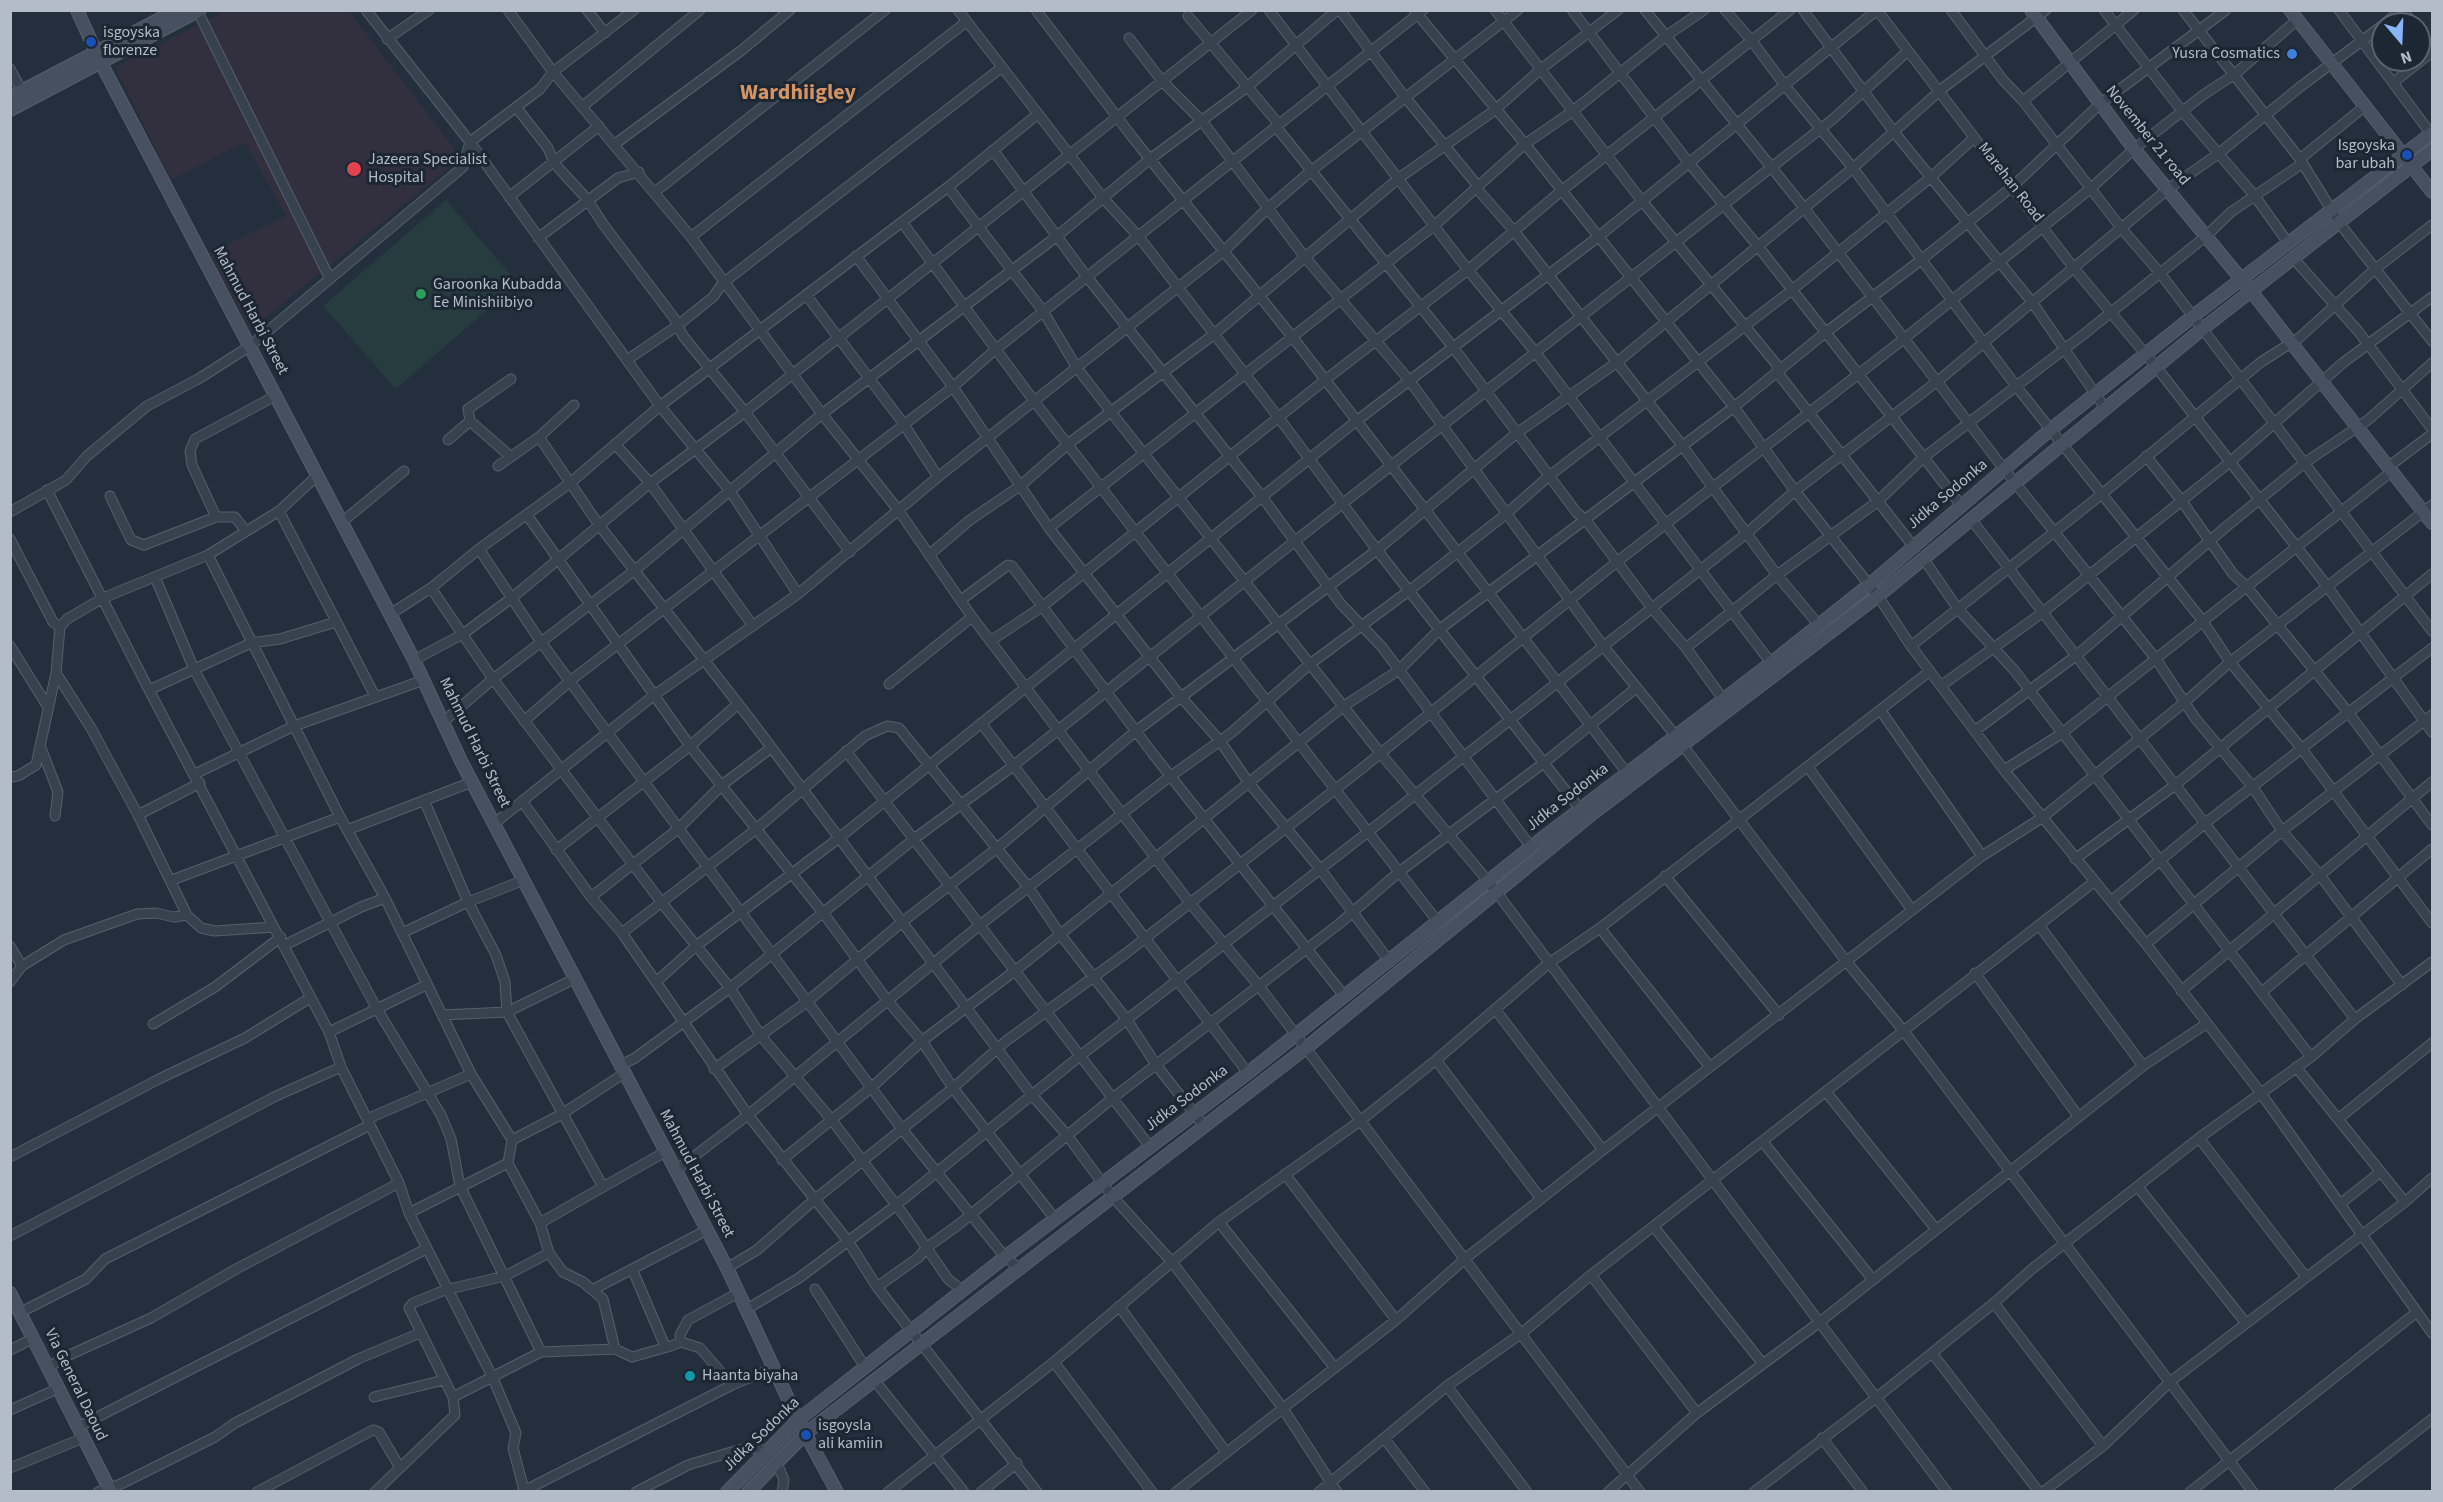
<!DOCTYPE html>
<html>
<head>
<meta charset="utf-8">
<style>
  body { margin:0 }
  #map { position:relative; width:2443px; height:1502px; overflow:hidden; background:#242f3e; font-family:"Source Sans 3",sans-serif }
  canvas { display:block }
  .frame { position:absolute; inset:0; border:12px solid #b4bcc9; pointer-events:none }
  .north { position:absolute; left:2371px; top:12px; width:60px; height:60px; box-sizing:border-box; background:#1d2633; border:2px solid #59626f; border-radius:50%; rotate:161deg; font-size:16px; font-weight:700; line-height:24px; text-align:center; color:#b4bcc9 }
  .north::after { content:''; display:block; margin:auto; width:21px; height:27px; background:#8ab4f8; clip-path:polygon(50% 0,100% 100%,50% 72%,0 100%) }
</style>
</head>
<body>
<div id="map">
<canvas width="2443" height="1502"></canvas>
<div class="frame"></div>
<div class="north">N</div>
</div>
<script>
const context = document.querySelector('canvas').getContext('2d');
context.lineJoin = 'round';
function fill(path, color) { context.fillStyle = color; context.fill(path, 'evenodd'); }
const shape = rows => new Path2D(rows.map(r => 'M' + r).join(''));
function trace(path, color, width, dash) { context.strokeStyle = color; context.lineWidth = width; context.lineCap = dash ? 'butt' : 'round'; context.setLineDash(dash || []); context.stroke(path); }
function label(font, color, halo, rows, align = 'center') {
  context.font = font + ' "Source Sans 3",sans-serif'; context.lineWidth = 6; context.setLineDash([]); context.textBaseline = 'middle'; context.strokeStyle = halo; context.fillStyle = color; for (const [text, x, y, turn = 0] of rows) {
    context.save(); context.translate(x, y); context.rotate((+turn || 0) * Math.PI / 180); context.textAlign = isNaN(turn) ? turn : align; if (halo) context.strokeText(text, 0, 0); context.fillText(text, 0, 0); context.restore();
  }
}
fill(shape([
  [225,11,349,11,461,158,250,330,209,253,286,216,245,142,171,180,115,67]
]), '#32303f');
fill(shape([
  [446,200,518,283,396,389,323,306]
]), '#263c3f');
const street = shape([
  [197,10,330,279],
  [366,10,470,142,660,406,730,491,798,594],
  [508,10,553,72,691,237,822,414,899,511,972,617,1058,730,1190,903,1259,986,1640,1492],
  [587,10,605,33],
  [958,10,1103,198,1139,237,1279,418,1377,550,1584,814],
  [1036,10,1133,138,1294,339,1627,773],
  [1269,10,1468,270,1536,353,1771,663],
  [1340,10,1405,97,1477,185,1479,191,1514,231,1681,444,1777,575,1818,624],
  [1414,10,1525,144,1734,407,1795,491,1878,596,1911,646,2004,770,2146,944,2260,1092,2432,1333],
  [1495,10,1642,201,1777,365,1777,372,1913,546],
  [1572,10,1689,163,1757,245,1961,505],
  [1645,10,1805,209,2004,469,2156,659,2195,718,2252,786,2282,831,2319,874,2402,985],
  [1725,10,1752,41,1786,87,1853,168,2016,386,2202,620,2230,662,2302,749,2432,923],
  [1803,10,1894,132,2032,302,2105,408],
  [1877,10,2073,267,2157,368,2327,586,2432,732],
  [1951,10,2003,80,2023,101,2122,229,2160,273,2432,631],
  [2104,10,2182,111,2254,195,2289,244],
  [2183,10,2300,159,2340,224,2432,341],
  [2339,10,2431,134],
  [2403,10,2413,24],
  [1188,16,1277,122,1277,128,1453,347,1577,513,1585,519,1651,607,1686,648,1723,699],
  [2384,24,2401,10],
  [2419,32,2432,49],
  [1129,38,1162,81,1202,121,1304,256,1409,380,1604,647,1675,735,1846,961,1903,1030,2253,1492],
  [387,39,429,10],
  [10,69,22,91],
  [2394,82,2432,52],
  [2023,101,2134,10],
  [583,106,700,10],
  [516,107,548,148,554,163,587,199,603,224,674,318,683,336,745,412,850,552],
  [615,144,742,50,790,10],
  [993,150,1087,277,1263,498,1341,604,1382,647,1531,847],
  [2300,159,2365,106],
  [948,187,1043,311,1077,368,1111,412,1381,754,1488,881,1947,1492],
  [655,192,885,10],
  [509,197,599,126],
  [902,222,1034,401,1438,922],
  [691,237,966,22],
  [538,238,618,178,639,172],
  [856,256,953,387,1049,528,1181,697,1220,741,1249,783,1321,870,1390,962],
  [2294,259,2358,331,2432,429],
  [807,296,903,423,938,477],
  [627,360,677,326,713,297,723,283,1001,68],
  [470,421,510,456],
  [539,437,599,525,750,719,1031,1094,1067,1135,1112,1196,1172,1262,1282,1407,1337,1492],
  [448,440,470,421,468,409,511,379],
  [615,444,650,483,753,626],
  [2146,456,2181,500,2233,574,2246,586,2348,712,2432,825],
  [498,466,539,437,574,405],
  [2388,467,2432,434],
  [47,490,149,690,329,1032,341,1067,399,1183,409,1213,492,1376,516,1433,513,1448,524,1490],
  [110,496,131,540,144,545,216,517,235,517,245,530],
  [279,511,375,696],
  [10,512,66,480,87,456,147,406,200,378,250,346,463,167,470,142,540,89,553,72,634,10],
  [527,515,690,746,824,914,887,1000,922,1041,953,1088,1055,1219],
  [216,517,192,465,190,451,195,439,275,396],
  [1971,519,2355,1019],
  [342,522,404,471],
  [1049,528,1435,225,1525,144,1573,111,1666,36,1704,10],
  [10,539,53,622,60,627],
  [479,549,541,642,607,732,902,1129,1005,1257,1019,1268],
  [208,555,340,817,385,898,471,1074,512,1140,508,1163,540,1223,549,1253,563,1272,583,1282,603,1299,615,1349],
  [929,555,970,520,1020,486,1068,444,1213,335,1399,178,1495,110,1541,69,1618,10],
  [1923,558,1958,609,2014,670,2311,1057],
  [155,577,194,669,377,1009,441,1115,451,1139,460,1186,541,1352],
  [431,588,493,679,662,903,730,988,761,1036,831,1119,906,1218,948,1279,963,1291],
  [961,600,1008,565,1012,566,1153,754,1345,997],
  [389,615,431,588,479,549,570,483,660,406,948,187,1038,114],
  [992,640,1043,606,1325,380,1468,270,1560,192,1790,10],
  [10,646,48,707],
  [1911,646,2102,494,2261,362,2299,338,2374,270,2432,225],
  [1686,648,1777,575,1877,502,1923,458,2084,334,2205,237,2231,212,2303,163],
  [414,660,463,634,513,597,650,483,745,412,1252,10],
  [56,673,91,728,138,815,187,915,201,928,215,931,274,927],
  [889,684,972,617],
  [1942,685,2042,613,2230,462,2344,362,2432,297],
  [149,690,251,643,280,639,336,622],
  [1881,711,1982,856],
  [524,721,570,681,953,387,996,349,1423,10],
  [443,722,493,679,635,570,822,414,1056,237,1150,159,1247,87,1337,10],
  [981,723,1248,1073],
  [1976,730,2077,655,2227,526,2303,464,2368,420,2432,363],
  [41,748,58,792,55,816],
  [846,751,1151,1148],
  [1808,767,1912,910],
  [2004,770,2061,734,2391,472],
  [195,774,294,726,424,680],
  [10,777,18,776,36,765,56,673,60,627,67,619,103,598,208,555,279,511,318,475],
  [424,800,468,902,496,955,505,982,507,1012,603,1187,665,1152],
  [522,801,591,897,622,933,748,1115,848,1241,877,1287,1037,1492],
  [138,815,200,783],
  [495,823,653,696,798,594,938,477,1224,251,1268,208,1311,171,1518,10],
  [347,830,472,782],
  [556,850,690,746,738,704],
  [2075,859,2174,786,2432,574],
  [1665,876,1779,1015],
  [172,880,340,817],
  [591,897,678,829,722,785,771,748],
  [2111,901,2204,824,2432,648],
  [2039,925,2143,1066],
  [1600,928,1710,1067],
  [402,933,468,902,524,880],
  [622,933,755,830,865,736,887,726,899,728,1029,888,1060,934,1127,1020,1157,1066,1204,1126],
  [2146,944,2282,831,2432,715],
  [285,945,361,907,385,898],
  [10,946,22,966],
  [1975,973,2078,1116],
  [10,982,22,966,64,940,137,914,156,913,174,917,187,915],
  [656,982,696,946,839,838,1355,422,1598,237,1877,10],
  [2181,991,2432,782],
  [2262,992,2432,849],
  [1495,1009,1603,1150],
  [442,1015,507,1012,574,979],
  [153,1024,215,987,281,937],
  [329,1032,426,985],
  [1436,1060,1541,1199],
  [619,1066,635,1058,730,988,914,839,1013,766,1295,541,1833,119,1908,51],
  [2296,1067,2405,1202],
  [714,1069,808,1001,901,923,996,849,1136,731,1377,550,1517,433,1616,363,1853,168,1943,88,2046,10],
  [1827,1093,1935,1228],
  [367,1119,471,1074],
  [2338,1119,2432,1043],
  [2199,1138,2306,1277],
  [512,1140,562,1114,623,1074],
  [1763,1142,1873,1280],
  [10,1157,159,1079,245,1038,310,998],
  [782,1160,872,1087,922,1041,1016,970,1344,706,1399,670,1440,629,1734,407,1825,333,1921,260,2012,187,2100,104,2226,10],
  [675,1171,748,1115,980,925,1164,781,1231,733,1310,664,1410,590,1506,514,1549,476,1792,290,1930,178,1974,138],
  [1285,1174,1396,1320],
  [2138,1187,2245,1322],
  [2340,1204,2379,1173],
  [409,1213,508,1163],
  [1219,1222,1335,1368],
  [540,1223,603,1187],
  [1654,1227,1763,1364],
  [10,1236,274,1097,341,1067],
  [727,1268,757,1250,814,1200,953,1088,1006,1041,1125,954,1355,774,1618,561,1905,338,2090,189,2134,149,2203,95,2235,74,2297,20],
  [633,1271,665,1346],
  [1591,1275,1697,1413],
  [877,1287,919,1257,926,1248,958,1225,1114,1097,1339,924,1399,872,1545,762,1636,688],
  [594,1289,707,1230],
  [815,1289,865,1367],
  [1994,1303,2103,1446],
  [1119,1306,1226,1452],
  [747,1309,799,1278,895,1206,1080,1056,1368,832,1747,533,1795,491,1939,380,2168,189,2218,154,2300,87,2383,25],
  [21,1312,86,1279,105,1259,370,1125],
  [681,1342,700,1348,732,1385],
  [10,1350,34,1338],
  [1932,1353,2039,1492],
  [1054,1362,1152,1492],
  [49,1367,65,1357,151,1318,238,1268,399,1183],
  [875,1381,964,1492],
  [1447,1386,1527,1492],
  [374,1397,444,1380],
  [453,1397,409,1308,413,1303,445,1290,505,1276,549,1253],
  [10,1410,59,1388],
  [78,1427,426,1249],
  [1384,1438,1425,1492],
  [1822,1438,1863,1492],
  [777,1463,784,1480,782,1492],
  [10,1468,83,1438],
  [98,1492,121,1484,215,1437,235,1423,358,1359,420,1333],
  [257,1492,373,1430,379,1432,399,1466],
  [375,1492,455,1415,453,1397,541,1352,615,1349,632,1357,671,1346,681,1342,680,1335,688,1320,738,1293],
  [522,1492,732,1385,773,1368],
  [636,1492,688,1465,738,1450,757,1448,769,1452],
  [888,1492,1054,1362,1219,1222,1360,1121,1436,1060,1549,963,1600,928,1930,671],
  [981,1492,1017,1463],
  [1176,1492,1396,1320,1466,1258,1603,1150,1982,856,2043,817,2185,702,2230,662,2432,505],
  [1319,1492,1447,1386,1522,1333,1591,1275,2094,882],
  [1608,1492,1697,1413,1821,1321,2143,1066,2206,1024],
  [1754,1492,1876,1398,1994,1303,2032,1269,2199,1138,2311,1057,2355,1019,2432,962],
  [2043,1492,2103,1446,2171,1381,2405,1202,2432,1178],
  [2190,1492,2417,1312],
  [2339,1492,2432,1419]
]);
const secondary = shape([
  [77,10,101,63,414,660,461,761,727,1268,798,1420,837,1492],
  [2031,10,2134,149,2251,291,2432,523],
  [2290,10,2432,192],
  [10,97,177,10],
  [10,110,200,10],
  [10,1293,111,1492],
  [727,1492,798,1420,1005,1257,1248,1073,1531,847,1771,663,1869,585,2050,430,2192,317,2432,133],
  [748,1492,806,1433,1306,1048,1587,818,1878,596,2201,330,2432,150]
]);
trace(street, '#565f6c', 11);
trace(secondary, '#565f6c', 14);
trace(street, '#38414e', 9);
trace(secondary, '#465061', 12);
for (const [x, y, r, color] of [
  [91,42,6,"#1a4fb4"],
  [2292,54,6,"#3f7fe0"],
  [2407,155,6,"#1a4fb4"],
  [354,169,8,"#e0444e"],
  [421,294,6,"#2e9e5b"],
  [690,1376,6,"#0f9aa8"],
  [806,1435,6,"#1a4fb4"]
]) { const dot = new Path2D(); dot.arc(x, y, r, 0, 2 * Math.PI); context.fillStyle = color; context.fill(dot); trace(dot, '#1d2633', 2); }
label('16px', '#b4bcc9', '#1d2633', [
  ["isgoyska",103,33],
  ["florenze",103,51],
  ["Yusra Cosmatics",2280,54,"right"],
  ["Isgoyska",2395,146,"right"],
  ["bar ubah",2395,164,"right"],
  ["Jazeera Specialist",368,160],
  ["Hospital",368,178],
  ["Garoonka Kubadda",433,285],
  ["Ee Minishiibiyo",433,303],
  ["Haanta biyaha",702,1376],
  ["isgoysla",818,1426],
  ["ali kamiin",818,1444]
], 'left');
label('16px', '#b4bcc9', '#1d2633', [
  ["November 21 road",2147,136,51],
  ["Marehan Road",2010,183,52],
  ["Mahmud Harbi Street",250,311,62],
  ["Jidka Sodonka",1948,495,-40],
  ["Mahmud Harbi Street",474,743,64],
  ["Jidka Sodonka",1568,798,-38],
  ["Jidka Sodonka",1187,1099,-37],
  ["Mahmud Harbi Street",696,1174,62],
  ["Via General Daoud",75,1385,64],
  ["Jidka Sodonka",762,1435,-44]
]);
label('bold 22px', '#d59563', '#1d2633', [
  ["Wardhiigley",798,94]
]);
</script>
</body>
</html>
